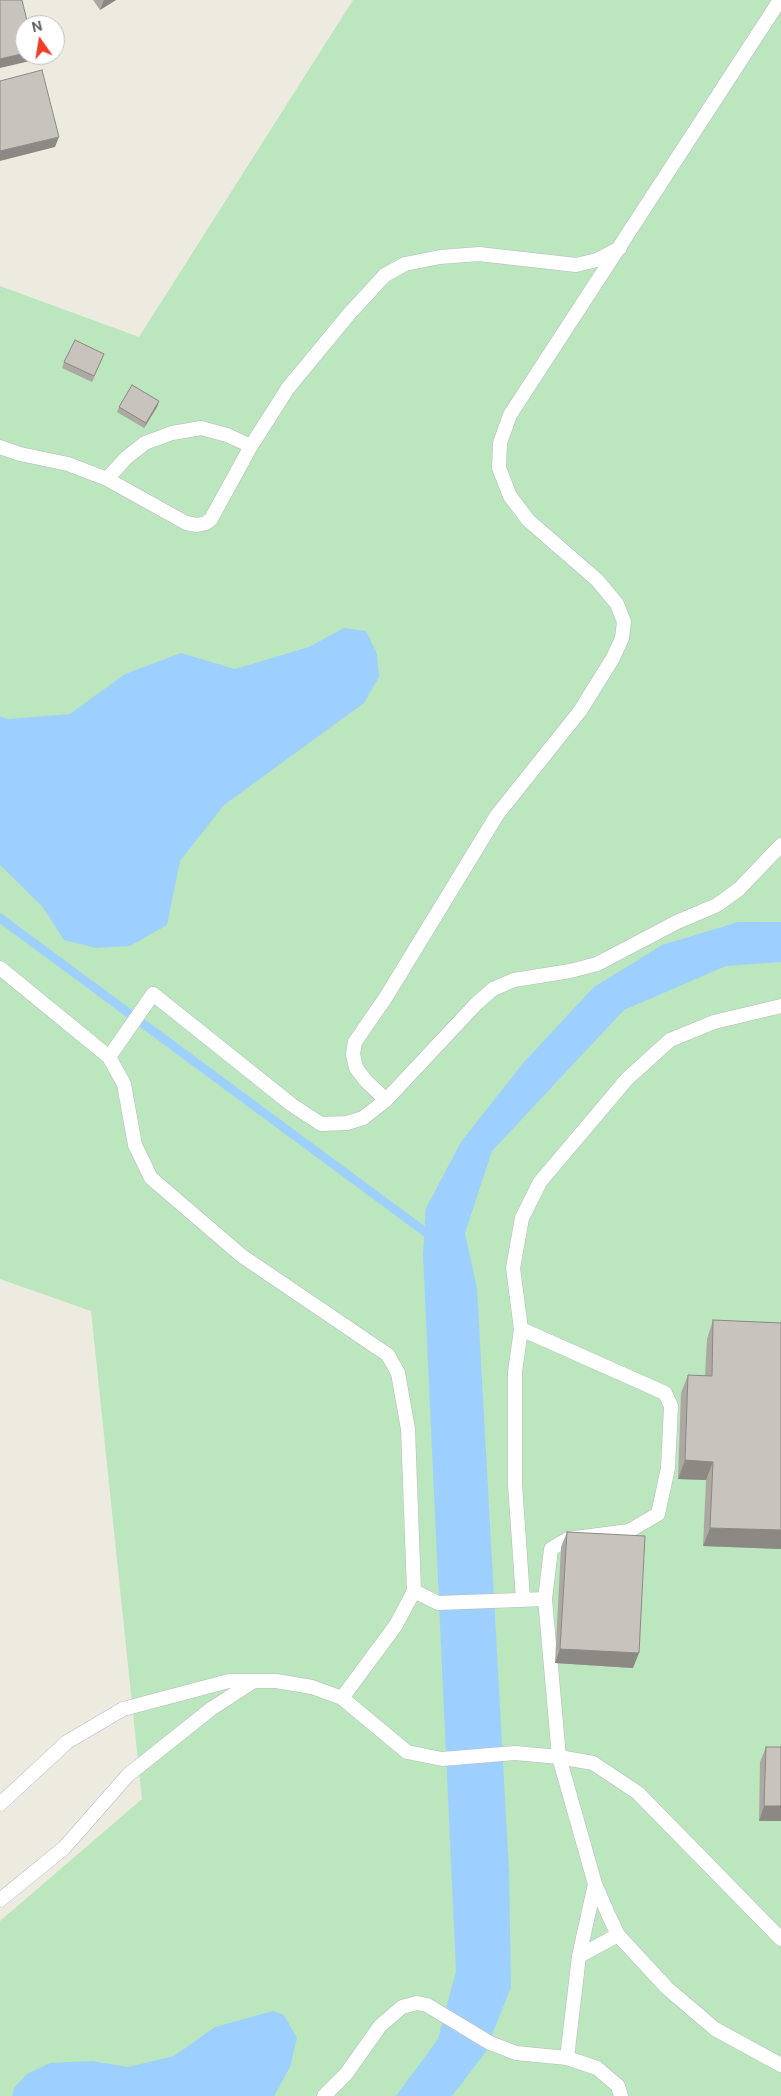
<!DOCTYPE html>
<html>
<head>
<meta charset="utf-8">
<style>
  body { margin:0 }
  #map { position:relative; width:781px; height:2096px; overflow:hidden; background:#edebe0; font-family:"DM Sans",sans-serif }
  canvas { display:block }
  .north { position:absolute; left:15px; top:15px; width:50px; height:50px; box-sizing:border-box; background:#fff; border:1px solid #bdbec0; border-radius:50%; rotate:347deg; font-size:14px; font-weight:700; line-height:20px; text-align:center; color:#595d62 }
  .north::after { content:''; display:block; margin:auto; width:18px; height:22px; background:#ee3f25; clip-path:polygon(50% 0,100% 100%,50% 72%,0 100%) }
</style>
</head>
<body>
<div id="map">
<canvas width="781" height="2096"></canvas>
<div class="north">N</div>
</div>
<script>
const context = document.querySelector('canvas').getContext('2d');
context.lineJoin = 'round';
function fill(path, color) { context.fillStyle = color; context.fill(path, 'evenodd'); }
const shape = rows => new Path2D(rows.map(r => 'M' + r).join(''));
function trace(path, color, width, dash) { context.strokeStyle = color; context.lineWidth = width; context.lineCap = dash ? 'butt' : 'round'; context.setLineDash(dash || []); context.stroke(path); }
fill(shape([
  [353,0,781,0,781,2096,0,2096,0,1921,142,1799,91,1311,0,1279,0,286,139,337]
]), '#bbe6be');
fill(shape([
  [344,628,366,631,377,654,379,677,364,703,224,805,180,861,167,925,130,946,96,948,64,940,42,906,0,865,0,716,8,719,70,714,125,674,181,653,235,669,309,647],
  [738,922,781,922,781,962,726,966,624,1010,492,1151,465,1233,477,1288,509,1871,511,1987,485,2053,452,2096,396,2096,438,2039,456,1971,423,1255,426,1208,461,1142,524,1062,594,987,662,945],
  [273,2011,284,2015,297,2038,290,2067,274,2096,12,2096,14,2088,27,2074,50,2063,92,2061,128,2067,174,2056,215,2027]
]), '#9ed0ff');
trace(shape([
  [0,918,432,1237]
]), '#9ed0ff', 9);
const service = shape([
  [0,447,20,454,68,464,107,479,186,523,197,525,206,523,211,519,251,446,288,388,349,314,385,275,405,264,440,257,479,254,576,265,597,260,620,248],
  [107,479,126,458,145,443,172,433,201,428,227,435,251,446],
  [0,968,109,1057,124,1084,135,1145,151,1178,242,1256,388,1355,398,1373,408,1429,414,1591,396,1625,342,1698],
  [109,1057,153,994,292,1105,321,1124,347,1123,363,1118,386,1100,476,1004,493,989,514,980,570,971,597,964,677,922,717,905,739,889,781,845],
  [386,1100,366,1081,356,1068,353,1054,355,1042,386,997,497,815,580,711,613,658,622,638,624,622,617,604,597,580,528,520,510,496,499,468,500,443,510,415,780,0],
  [521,1329,665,1393,671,1406,668,1468,658,1514,629,1531,568,1539,551,1549,545,1599],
  [414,1591,438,1603,545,1599,559,1757,595,1884,609,1916,618,1935,667,1988,715,2029,781,2065],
  [523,1599,515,1484,515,1372,521,1329,513,1268,522,1218,540,1182,627,1079,670,1040,714,1022,781,1006],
  [0,1804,67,1742,123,1709,229,1681,276,1681,312,1687,342,1698,407,1752,442,1759,515,1753,559,1757,593,1763,638,1793,781,1939],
  [595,1884,579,1956,567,2058,597,2068,618,2086,621,2096],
  [0,1900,64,1848,128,1775,211,1709,254,1681],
  [579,1956,618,1935],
  [324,2096,346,2074,380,2026,402,2007,417,2003,427,2005,490,2043,516,2053,567,2058]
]);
trace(service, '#b8bbc0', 15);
trace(service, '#fff', 14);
fill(shape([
  [93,0,116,0,100,10],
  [102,359,92,382,62,368,64,362],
  [159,401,157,407,144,428,117,412,119,407],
  [713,1320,781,1323,781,1549,703,1546,706,1480,678,1479,681,1393,688,1375,705,1376,707,1339],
  [567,1532,633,1668,555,1663,561,1547],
  [766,1747,781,1747,781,1821,759,1821,760,1762]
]), '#aca9a3');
fill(shape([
  [104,0,116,0,100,10],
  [25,53,25,55,32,55,30,61,0,68,0,59],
  [59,137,55,147,0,161,0,151],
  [159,401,157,407,144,428,146,423],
  [685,1460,713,1462,706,1480,678,1479],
  [710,1528,781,1530,781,1549,703,1546],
  [560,1649,639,1653,633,1668,555,1663],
  [764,1806,781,1806,781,1821,759,1821]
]), '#8c8984');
const building = shape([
  [0,0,22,0,28,25,25,25,25,53,0,59,0,0],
  [42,70,59,137,0,151,0,81,42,70],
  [75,340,104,354,94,376,64,362,75,340],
  [132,385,159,401,146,423,119,407,132,385],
  [713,1320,781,1323,781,1530,710,1528,713,1462,685,1460,688,1375,712,1376,713,1320],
  [567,1532,645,1536,639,1653,560,1649,567,1532],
  [766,1747,781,1747,781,1806,764,1806,766,1747]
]);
fill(building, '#c8c4bd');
trace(building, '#8c8984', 1);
</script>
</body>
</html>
